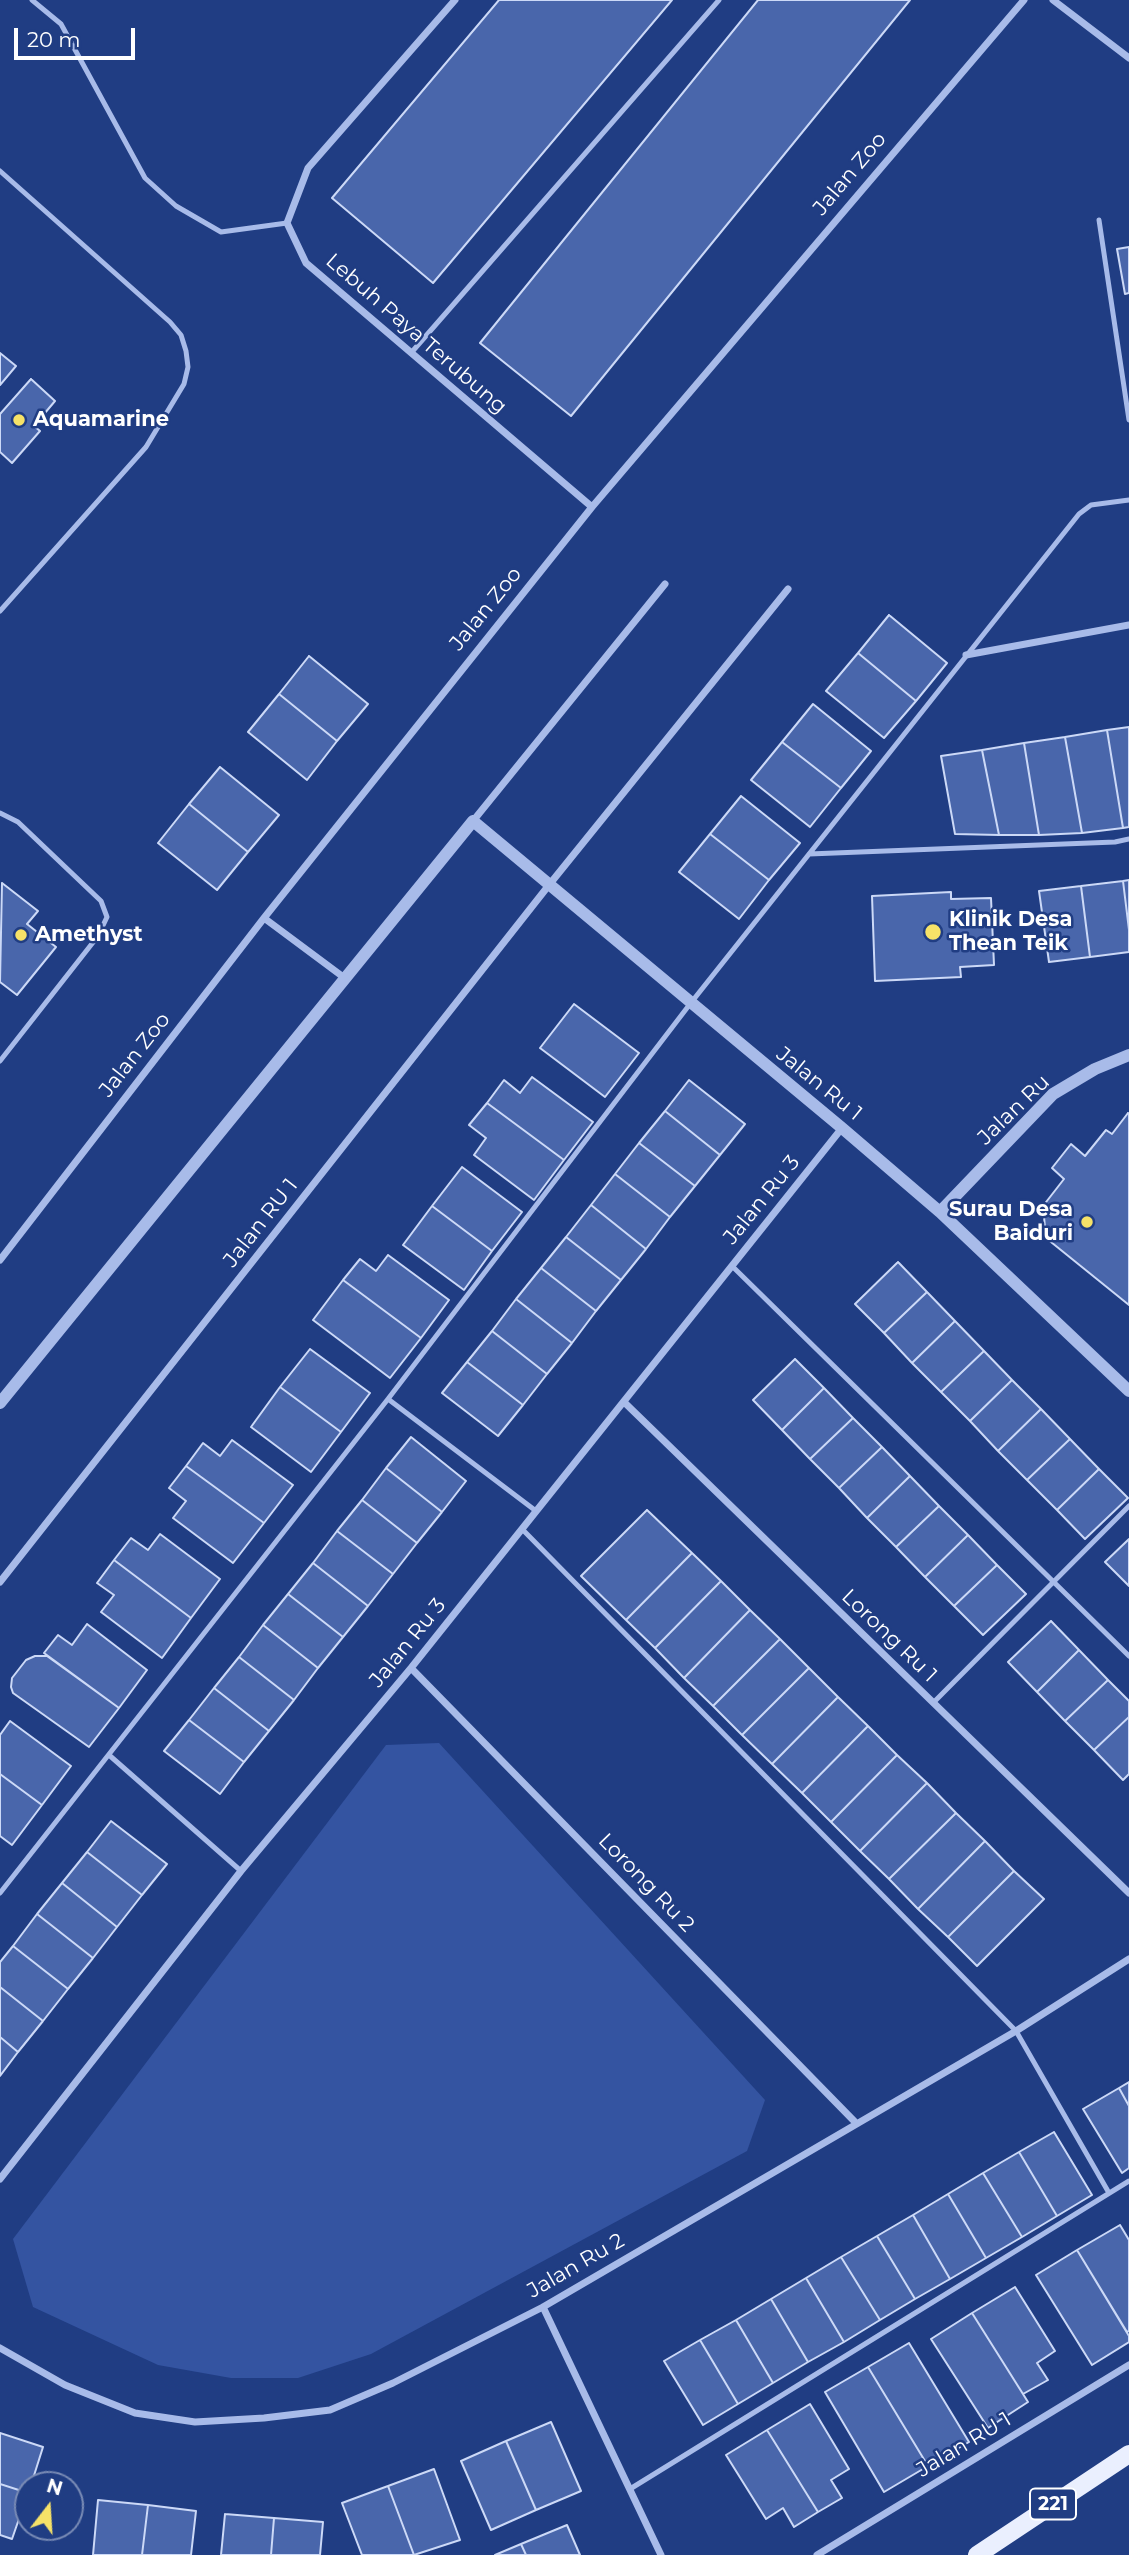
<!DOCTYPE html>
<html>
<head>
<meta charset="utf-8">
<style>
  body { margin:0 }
  #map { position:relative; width:1129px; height:2555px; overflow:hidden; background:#203d83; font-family:Montserrat,sans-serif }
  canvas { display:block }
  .north { position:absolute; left:14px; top:2471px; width:70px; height:70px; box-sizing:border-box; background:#203d83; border:2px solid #798bb5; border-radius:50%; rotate:17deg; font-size:19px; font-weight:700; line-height:28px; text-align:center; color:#fff }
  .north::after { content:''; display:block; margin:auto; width:24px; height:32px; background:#f6e268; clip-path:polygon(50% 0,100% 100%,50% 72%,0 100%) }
  .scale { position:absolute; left:14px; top:28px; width:121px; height:32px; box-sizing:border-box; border:4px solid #fff; border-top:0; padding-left:9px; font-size:21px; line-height:24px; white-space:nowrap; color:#fff; -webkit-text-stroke:5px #203d83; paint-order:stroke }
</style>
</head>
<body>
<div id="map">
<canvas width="1129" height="2555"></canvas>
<div class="north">N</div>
<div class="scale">20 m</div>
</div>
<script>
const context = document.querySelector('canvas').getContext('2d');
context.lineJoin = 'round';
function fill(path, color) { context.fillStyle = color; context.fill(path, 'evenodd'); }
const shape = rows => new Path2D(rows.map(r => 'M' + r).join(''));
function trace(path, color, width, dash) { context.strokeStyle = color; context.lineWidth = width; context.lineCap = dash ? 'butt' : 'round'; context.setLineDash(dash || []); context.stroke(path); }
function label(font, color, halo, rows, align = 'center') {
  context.font = font + ' Montserrat,sans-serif'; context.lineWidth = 5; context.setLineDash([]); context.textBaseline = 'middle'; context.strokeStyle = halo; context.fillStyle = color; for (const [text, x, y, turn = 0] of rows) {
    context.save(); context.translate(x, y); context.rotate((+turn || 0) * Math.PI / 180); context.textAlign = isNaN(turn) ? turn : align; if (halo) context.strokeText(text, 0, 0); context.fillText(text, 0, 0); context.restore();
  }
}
fill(shape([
  [439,1743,765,2100,747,2151,371,2354,298,2378,231,2378,158,2365,33,2307,13,2239,386,1745]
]), '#3454a1');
const building = shape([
  [499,0,672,0,433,283,332,198,499,0],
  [758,0,910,0,571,416,480,343,758,0],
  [1129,247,1129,293,1125,294,1117,249,1129,247],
  [0,353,16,366,0,385,0,353],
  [31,379,55,401,34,426,40,431,12,463,0,452,0,414,31,379],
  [889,615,947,663,916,701,858,653,889,615],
  [858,653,916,701,884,738,826,691,858,653],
  [309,656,368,704,337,741,279,694,309,656],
  [279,694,337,741,307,780,248,732,279,694],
  [813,704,871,751,841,788,782,742,813,704],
  [1129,727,1129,827,1123,828,1107,730,1129,727],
  [1107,730,1123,828,1082,833,1065,737,1107,730],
  [1065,737,1082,833,1039,835,1024,743,1065,737],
  [782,742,841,788,810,827,751,780,782,742],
  [1024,743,1039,835,999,835,982,750,1024,743],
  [982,750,999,835,955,834,941,756,982,750],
  [220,767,279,815,248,852,189,804,220,767],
  [741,796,800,843,769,880,710,834,741,796],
  [189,804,248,852,217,890,158,843,189,804],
  [710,834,769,880,739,919,679,872,710,834],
  [1129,880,1129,930,1123,881,1129,880],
  [1123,881,1129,930,1129,952,1090,957,1081,886,1123,881],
  [2,883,38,911,27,924,56,947,17,995,0,982,2,883],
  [1081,886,1090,957,1049,962,1039,891,1081,886],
  [951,892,951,899,991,898,994,965,960,967,961,977,875,981,872,896,951,892],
  [574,1004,639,1053,605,1097,540,1048,574,1004],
  [532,1077,593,1122,564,1160,487,1103,504,1080,520,1093,532,1077],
  [689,1080,745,1124,720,1155,665,1111,689,1080],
  [487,1103,564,1160,534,1200,474,1155,486,1138,469,1125,487,1103],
  [665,1111,720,1155,695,1186,639,1143,665,1111],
  [1128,1113,1129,1114,1129,1305,1046,1238,1043,1206,1064,1179,1052,1168,1071,1144,1085,1156,1106,1130,1112,1134,1128,1113],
  [639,1143,695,1186,670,1217,615,1174,639,1143],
  [462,1167,522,1212,492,1251,432,1206,462,1167],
  [615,1174,670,1217,646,1249,591,1205,615,1174],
  [591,1205,646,1249,621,1280,566,1237,591,1205],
  [432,1206,492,1251,464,1290,403,1245,432,1206],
  [566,1237,621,1280,596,1311,541,1268,566,1237],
  [388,1255,449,1300,421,1338,343,1280,360,1259,376,1271,388,1255],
  [898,1262,927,1292,884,1333,855,1304,898,1262],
  [541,1268,596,1311,572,1343,516,1299,541,1268],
  [343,1280,421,1338,390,1378,313,1320,343,1280],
  [927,1292,955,1321,912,1363,884,1333,927,1292],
  [516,1299,572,1343,547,1374,492,1331,516,1299],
  [955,1321,984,1351,941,1392,912,1363,955,1321],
  [492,1331,547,1374,523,1405,467,1362,492,1331],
  [310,1349,370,1393,341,1432,280,1387,310,1349],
  [984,1351,1012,1380,970,1421,941,1392,984,1351],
  [795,1359,824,1388,782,1430,753,1400,795,1359],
  [467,1362,523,1405,498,1436,442,1393,467,1362],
  [1012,1380,1041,1409,998,1451,970,1421,1012,1380],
  [280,1387,341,1432,311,1472,251,1427,280,1387],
  [824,1388,853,1418,810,1459,782,1430,824,1388],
  [1041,1409,1070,1439,1027,1480,998,1451,1041,1409],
  [853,1418,882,1447,839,1488,810,1459,853,1418],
  [411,1437,466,1481,442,1512,386,1468,411,1437],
  [1070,1439,1099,1469,1057,1510,1027,1480,1070,1439],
  [232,1440,293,1485,264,1523,186,1466,203,1443,220,1456,232,1440],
  [882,1447,910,1476,867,1518,839,1488,882,1447],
  [186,1466,264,1523,233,1563,173,1518,186,1501,169,1488,186,1466],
  [386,1468,442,1512,417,1543,362,1500,386,1468],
  [1099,1469,1128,1498,1085,1539,1057,1510,1099,1469],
  [910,1476,939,1506,896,1547,867,1518,910,1476],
  [362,1500,417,1543,393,1574,337,1531,362,1500],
  [939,1506,968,1535,925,1577,896,1547,939,1506],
  [647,1510,692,1553,626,1620,581,1576,647,1510],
  [337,1531,393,1574,368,1606,313,1563,337,1531],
  [160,1534,220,1579,191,1618,114,1560,131,1538,148,1550,160,1534],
  [968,1535,997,1565,954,1606,925,1577,968,1535],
  [1129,1539,1129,1586,1105,1562,1129,1539],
  [692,1553,721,1581,655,1648,626,1620,692,1553],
  [114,1560,191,1618,162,1658,101,1612,114,1595,97,1583,114,1560],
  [313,1563,368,1606,343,1637,288,1594,313,1563],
  [997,1565,1026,1594,983,1635,954,1606,997,1565],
  [721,1581,750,1610,684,1678,655,1648,721,1581],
  [288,1594,343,1637,318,1668,263,1625,288,1594],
  [750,1610,780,1639,713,1706,684,1678,750,1610],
  [1051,1621,1079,1650,1037,1692,1008,1662,1051,1621],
  [87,1624,147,1670,119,1708,44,1653,58,1635,72,1645,87,1624],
  [263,1625,318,1668,294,1700,239,1657,263,1625],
  [780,1639,809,1668,742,1735,713,1706,780,1639],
  [1079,1650,1108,1680,1065,1721,1037,1692,1079,1650],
  [35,1656,47,1656,119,1708,89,1747,13,1693,11,1687,12,1678,26,1660,35,1656],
  [239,1657,294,1700,269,1731,214,1688,239,1657],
  [809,1668,838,1697,772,1764,742,1735,809,1668],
  [1108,1680,1129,1701,1129,1717,1094,1750,1065,1721,1108,1680],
  [214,1688,269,1731,244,1762,189,1720,214,1688],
  [838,1697,868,1726,802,1793,772,1764,838,1697],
  [1129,1717,1129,1774,1123,1780,1094,1750,1129,1717],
  [189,1720,244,1762,220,1794,164,1751,189,1720],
  [10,1721,71,1766,42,1805,0,1774,0,1735,10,1721],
  [868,1726,897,1755,831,1822,802,1793,868,1726],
  [897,1755,927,1783,860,1851,831,1822,897,1755],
  [0,1774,42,1805,12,1845,0,1836,0,1774],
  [927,1783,956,1813,889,1879,860,1851,927,1783],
  [956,1813,985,1841,918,1909,889,1879,956,1813],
  [111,1821,167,1864,142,1895,87,1852,111,1821],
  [985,1841,1014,1871,948,1937,918,1909,985,1841],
  [87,1852,142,1895,117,1927,62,1883,87,1852],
  [1014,1871,1044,1899,977,1966,948,1937,1014,1871],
  [62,1883,117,1927,93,1958,37,1914,62,1883],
  [37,1914,93,1958,68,1989,13,1946,37,1914],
  [13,1946,68,1989,43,2021,0,1987,0,1962,13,1946],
  [0,1987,43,2021,18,2052,0,2037,0,1987],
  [0,2037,18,2052,0,2076,0,2037],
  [1129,2082,1129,2106,1119,2088,1129,2082],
  [1119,2088,1129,2106,1129,2168,1122,2173,1083,2109,1119,2088],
  [1054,2132,1092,2195,1057,2216,1019,2152,1054,2132],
  [1019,2152,1057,2216,1022,2237,983,2173,1019,2152],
  [983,2173,1022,2237,986,2258,948,2194,983,2173],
  [948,2194,986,2258,950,2279,913,2215,948,2194],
  [913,2215,950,2279,915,2299,877,2236,913,2215],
  [1120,2225,1129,2240,1129,2331,1127,2332,1077,2250,1120,2225],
  [877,2236,915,2299,880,2320,841,2257,877,2236],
  [1077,2250,1129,2336,1129,2342,1092,2365,1036,2275,1077,2250],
  [841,2257,880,2320,844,2342,806,2278,841,2257],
  [806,2278,844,2342,808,2362,771,2299,806,2278],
  [1015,2287,1055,2351,1037,2363,1048,2380,1023,2394,972,2313,1015,2287],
  [771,2299,808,2362,773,2383,736,2320,771,2299],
  [972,2313,1028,2402,988,2428,931,2339,972,2313],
  [736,2320,773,2383,738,2404,700,2340,736,2320],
  [700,2340,738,2404,703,2425,664,2361,700,2340],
  [909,2343,969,2442,928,2466,868,2367,909,2343],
  [868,2367,928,2466,884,2492,825,2392,868,2367],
  [810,2404,849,2469,831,2480,842,2498,818,2512,767,2430,810,2404],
  [551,2422,581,2491,536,2510,506,2441,551,2422],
  [767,2430,818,2512,794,2527,783,2508,766,2519,726,2455,767,2430],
  [0,2433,43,2447,31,2485,28,2485,28,2493,0,2484,0,2433],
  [506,2441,536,2510,491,2530,461,2461,506,2441],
  [434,2469,460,2540,414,2555,388,2486,434,2469],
  [0,2484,28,2493,12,2539,0,2535,0,2484],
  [388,2486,414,2555,362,2555,342,2503,388,2486],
  [98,2500,148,2505,142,2555,93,2555,98,2500],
  [148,2505,196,2511,191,2555,142,2555,148,2505],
  [225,2514,274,2518,271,2555,221,2555,225,2514],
  [274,2518,323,2522,320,2555,271,2555,274,2518],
  [567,2525,580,2555,526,2555,521,2544,567,2525],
  [521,2544,526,2555,495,2555,521,2544]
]);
fill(building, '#4966ab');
trace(building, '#ccd9f7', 2);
trace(shape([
  [32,0,61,24,145,178,176,206,221,232,287,223],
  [0,171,170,322,181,335,186,351,188,367,184,384,146,447,0,611],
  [1099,220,1129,420],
  [411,353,719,0],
  [0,813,18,822,101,901,107,917,98,936,0,1061],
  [809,854,1115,842,1129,839],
  [732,1266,1129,1656],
  [388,1399,536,1511],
  [522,1529,1016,2031,1109,2193],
  [933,1703,1129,1506],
  [109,1755,241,1871],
  [0,1893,388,1399,690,1004,1079,514,1091,505,1129,500],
  [630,2489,1129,2181]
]), '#a8bbe9', 5);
trace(shape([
  [455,0,308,168,287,223,306,263,592,507],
  [1053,0,1129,58],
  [966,655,1129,625],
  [473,821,665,584],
  [264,918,346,979],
  [0,1260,264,918,592,507,1024,0],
  [625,1403,1129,1893],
  [0,1582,549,885,788,589],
  [411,1668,856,2123],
  [0,2179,241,1871,411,1668,842,1128],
  [543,2307,661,2555],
  [0,2348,65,2385,135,2413,195,2422,264,2418,330,2410,393,2383,543,2307,1016,2031,1129,1959],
  [817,2555,1129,2365]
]), '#a8bbe9', 7);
trace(shape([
  [940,1212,1053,1094,1095,1069,1129,1055],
  [0,1403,473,821,842,1128,940,1212,1129,1391]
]), '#a8bbe9', 12);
trace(shape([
  [977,2555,1129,2454]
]), '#eaeffe', 18);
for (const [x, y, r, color] of [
  [19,420,7,"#f6e268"],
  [933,932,9,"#f6e268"],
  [21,935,7,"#f6e268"],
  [1087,1222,7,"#f6e268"]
]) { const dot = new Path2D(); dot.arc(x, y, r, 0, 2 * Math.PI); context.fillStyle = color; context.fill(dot); trace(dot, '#203d83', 2.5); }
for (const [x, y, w] of [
  [1053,2504,46]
]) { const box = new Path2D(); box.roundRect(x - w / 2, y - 15.5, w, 31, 5); context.fillStyle = '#203d83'; context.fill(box); trace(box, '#fff', 2); }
label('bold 19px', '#fff', null, [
  ["221",1053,2504]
]);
label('21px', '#fff', '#203d83', [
  ["Jalan Zoo",850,174,-50],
  ["Lebuh Paya Terubung",416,334,41],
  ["Jalan Zoo",486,609,-51],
  ["Jalan Zoo",135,1055,-52],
  ["Jalan Ru 1",819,1084,39],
  ["Jalan Ru",1014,1110,-44],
  ["Jalan Ru 3",762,1200,-51],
  ["Jalan RU 1",261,1223,-52],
  ["Lorong Ru 1",889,1636,44],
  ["Jalan Ru 3",408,1643,-51],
  ["Lorong Ru 2",646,1883,46],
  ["Jalan Ru 2",576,2266,-30],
  ["Jalan RU 1",964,2445,-31]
]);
label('bold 21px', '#fff', '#203d83', [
  ["Aquamarine",33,420],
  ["Klinik Desa",949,920],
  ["Thean Teik",949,944],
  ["Amethyst",35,935],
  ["Surau Desa",1073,1210,"right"],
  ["Baiduri",1073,1234,"right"]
], 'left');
</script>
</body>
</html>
